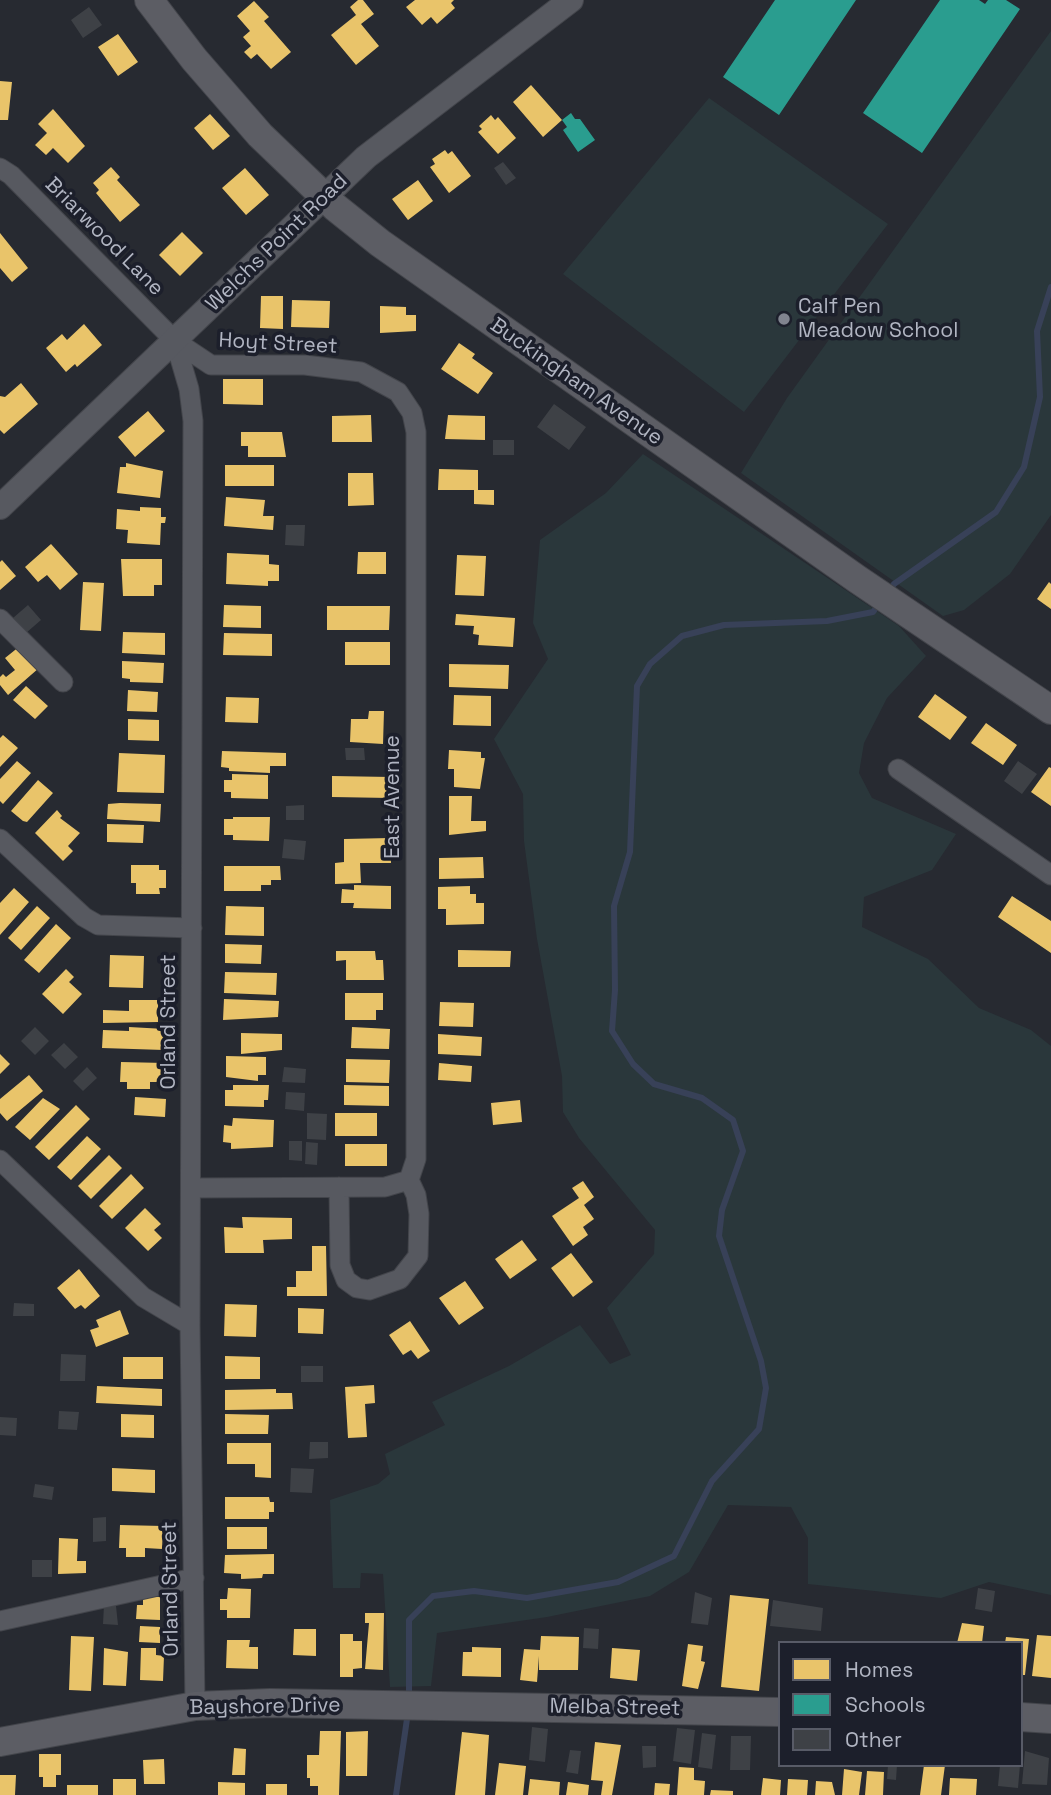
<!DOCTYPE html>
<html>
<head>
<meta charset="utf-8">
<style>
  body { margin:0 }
  #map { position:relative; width:1051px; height:1795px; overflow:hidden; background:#272a31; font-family:"Space Grotesk",sans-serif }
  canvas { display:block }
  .legend { position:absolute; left:778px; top:1641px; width:245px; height:126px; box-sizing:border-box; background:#1c1f2b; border:2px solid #585b67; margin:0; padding:9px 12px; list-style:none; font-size:21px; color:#b1b5c2 }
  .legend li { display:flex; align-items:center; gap:14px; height:35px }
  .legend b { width:35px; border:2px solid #585b67 }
</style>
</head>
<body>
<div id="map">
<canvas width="1051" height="1795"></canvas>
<ul class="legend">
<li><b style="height:19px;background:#e9c46a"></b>Homes</li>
<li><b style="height:19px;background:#2a9d8f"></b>Schools</li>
<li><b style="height:19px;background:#3e4146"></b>Other</li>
</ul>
</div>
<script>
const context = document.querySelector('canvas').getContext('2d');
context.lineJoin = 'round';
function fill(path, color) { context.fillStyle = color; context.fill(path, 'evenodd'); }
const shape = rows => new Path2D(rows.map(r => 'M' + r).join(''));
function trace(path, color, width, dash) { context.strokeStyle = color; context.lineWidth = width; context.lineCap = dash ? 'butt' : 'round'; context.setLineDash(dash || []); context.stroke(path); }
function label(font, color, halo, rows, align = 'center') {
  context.font = font + ' "Space Grotesk",sans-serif'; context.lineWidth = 7; context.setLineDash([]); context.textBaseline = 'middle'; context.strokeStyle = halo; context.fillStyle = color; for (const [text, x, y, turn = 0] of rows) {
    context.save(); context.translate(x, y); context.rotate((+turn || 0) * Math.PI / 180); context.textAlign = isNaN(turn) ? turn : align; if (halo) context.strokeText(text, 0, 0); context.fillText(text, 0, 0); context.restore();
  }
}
fill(shape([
  [1051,31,1051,515,1010,574,964,610,943,616,741,473,787,398],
  [709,98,888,224,744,412,563,274],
  [643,454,899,626,926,656,887,698,864,743,859,773,872,798,956,834,932,870,864,897,862,927,928,959,979,1008,1031,1030,1051,1046,1051,1595,989,1582,941,1598,808,1584,808,1538,791,1507,728,1505,689,1572,650,1596,547,1617,437,1633,431,1686,390,1687,383,1574,361,1573,360,1588,333,1588,330,1500,378,1484,390,1474,385,1454,445,1425,432,1402,509,1366,580,1325,610,1364,631,1355,607,1308,654,1254,655,1230,579,1138,563,1112,562,1076,537,939,524,841,523,794,494,739,548,659,533,623,540,540,606,493]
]), '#2a373b');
fill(shape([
  [358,0,363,0,374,14,361,24,379,46,356,65,331,35,356,15,350,7],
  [415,0,454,0,451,3,455,8,437,24,431,17,422,25,406,7],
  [254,1,269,17,264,21,291,52,271,69,257,54,251,59,244,52,251,46,243,37,250,31,237,16],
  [118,34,138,62,118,76,98,47],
  [0,81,12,82,8,120,0,120],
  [531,85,562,120,543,137,513,102],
  [53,109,85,146,68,163,53,148,46,155,35,145,47,133,38,124],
  [210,114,230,136,213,150,194,128],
  [491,115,495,120,498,117,516,138,498,154,478,132,482,129,479,126],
  [445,150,448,154,452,151,471,176,449,193,430,167,435,164,432,159],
  [111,167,120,177,117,180,140,205,120,222,96,193,99,190,93,183],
  [245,168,269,195,246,215,222,188],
  [418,180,433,201,408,220,392,199],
  [182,232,203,253,180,276,159,255],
  [0,233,28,268,12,282,0,268],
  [261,296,283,296,283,329,260,328],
  [292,300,330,301,329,328,291,327],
  [380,306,406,307,406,315,416,315,416,331,380,333],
  [84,324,102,345,77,367,75,364,66,372,46,348,62,334,67,340],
  [459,343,475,354,472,358,493,373,478,394,441,369],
  [223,379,263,379,263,405,223,404],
  [21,383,38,404,4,434,0,430,0,396,5,397],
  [148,411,165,431,135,457,118,437],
  [371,415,372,442,332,442,332,416],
  [448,415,485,416,485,440,445,439],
  [241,432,282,432,286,457,248,457,248,446,241,446],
  [126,463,163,471,160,498,117,493,120,467,126,467],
  [225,465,274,465,274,486,225,486],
  [439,469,478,470,478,490,494,490,494,505,474,504,474,490,438,490],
  [348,473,373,473,374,505,348,506],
  [226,497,265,500,263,516,274,516,273,530,224,526],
  [140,507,161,508,161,517,166,517,165,523,161,523,160,545,127,543,128,530,116,529,117,509,140,511],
  [51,544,78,574,60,590,47,575,38,582,25,567],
  [358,552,386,552,386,574,357,574],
  [227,553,269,555,269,564,279,565,279,581,268,581,268,586,226,584],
  [457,555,486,556,484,596,455,595],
  [121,559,162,559,162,585,154,585,154,596,123,596],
  [2,560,16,576,0,590,0,562],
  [83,582,104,583,101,631,80,630],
  [1049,582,1051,584,1051,609,1037,599],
  [224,605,261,606,261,628,223,627],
  [327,606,390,606,389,630,327,630],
  [456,614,515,618,513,647,478,645,479,635,473,634,474,626,455,625],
  [123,632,165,633,165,655,122,653],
  [224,633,272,634,272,656,223,655],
  [345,642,390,642,390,665,345,665],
  [20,646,39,668,8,695,0,685,0,677,3,674,6,677,15,670,5,658],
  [122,661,164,663,163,683,130,682,130,679,122,678],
  [449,664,509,665,508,689,449,687],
  [26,686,48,706,35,719,13,700],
  [128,690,158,692,157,712,127,711],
  [935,694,967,717,950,740,918,717],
  [454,695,491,696,491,726,453,725],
  [226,697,259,698,258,723,225,722],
  [369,711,384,711,383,744,350,742,351,719,368,719],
  [128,719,159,720,159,741,128,740],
  [986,723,1017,745,1003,765,971,743],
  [3,735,18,748,0,767,0,738],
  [449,750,481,752,481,758,485,758,480,789,454,787,454,769,448,769],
  [222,751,286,753,286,766,270,766,270,773,229,771,229,768,221,767],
  [119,753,165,755,164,793,117,792],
  [17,761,31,773,3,804,0,801,0,779],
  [1049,767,1051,768,1051,806,1031,792],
  [232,774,268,775,268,799,231,798,231,792,224,792,224,780,232,780],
  [332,776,391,777,390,798,332,797],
  [38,780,53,793,27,822,23,821,11,811],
  [449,796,472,796,471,821,486,821,486,831,449,835],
  [120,803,161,804,160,822,107,819,108,804],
  [57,810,62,816,60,818,80,833,68,846,73,851,63,861,35,833],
  [233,817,270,817,269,841,233,840,233,835,224,835,224,819,233,819],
  [107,824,144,825,143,843,107,842],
  [390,838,391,863,360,863,361,883,335,884,335,863,344,862,344,839],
  [483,857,484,878,439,879,439,858],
  [131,865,159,865,159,870,166,870,166,888,159,888,160,894,136,894,136,883,131,883],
  [224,866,280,866,281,880,271,880,271,885,261,885,261,891,224,891],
  [354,885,391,886,391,909,353,908,354,903,341,903,342,889,354,890],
  [470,886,470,894,476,894,476,903,484,903,484,924,446,925,446,909,438,909,438,887],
  [14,888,29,902,0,935,0,903],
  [1012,896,1051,921,1051,953,998,917],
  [37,906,50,918,21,950,8,938],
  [226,906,264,907,264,936,225,935],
  [56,924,71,938,39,973,24,960],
  [225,944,262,945,261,964,225,963],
  [458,950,511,951,510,967,458,967],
  [336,951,375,951,376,960,383,960,384,980,346,980,346,960,336,961],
  [110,955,144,956,143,988,109,987],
  [66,969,74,977,69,982,82,994,63,1014,42,994],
  [225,972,277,973,276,995,224,993],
  [345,993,383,993,383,1010,376,1010,376,1020,345,1020],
  [224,999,279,1001,278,1017,223,1020],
  [129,1000,158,1000,158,1022,103,1023,103,1010,129,1011],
  [440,1002,474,1003,473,1027,439,1026],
  [129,1027,165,1029,164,1050,102,1048,103,1030,129,1031],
  [352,1027,390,1029,389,1049,351,1048],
  [241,1033,282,1034,282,1050,241,1054],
  [438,1034,482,1037,481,1056,438,1054],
  [0,1054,10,1064,0,1074],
  [226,1056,266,1057,266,1075,258,1075,258,1081,226,1077],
  [346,1059,390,1060,389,1083,346,1082],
  [121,1062,165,1063,165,1082,150,1082,150,1089,127,1089,127,1082,120,1082],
  [439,1063,472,1066,471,1082,438,1080],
  [29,1075,43,1091,7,1121,0,1113,0,1099],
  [233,1085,269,1085,268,1100,264,1100,264,1107,225,1106,225,1090,233,1090],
  [344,1085,389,1086,389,1106,344,1105],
  [135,1097,166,1099,165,1117,134,1115],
  [43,1098,60,1109,30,1140,15,1127],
  [520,1100,522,1122,493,1125,491,1103],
  [76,1105,90,1119,49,1160,35,1147],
  [335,1113,377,1113,377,1136,335,1136],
  [233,1118,274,1120,273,1147,231,1149,231,1143,223,1142,224,1125,232,1126],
  [87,1136,101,1149,71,1180,57,1167],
  [345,1144,387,1144,387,1166,345,1166],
  [109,1155,122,1168,91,1199,78,1186],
  [131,1174,144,1188,112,1219,99,1206],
  [583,1181,594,1197,584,1205,594,1219,583,1227,588,1235,573,1246,552,1216,579,1198,572,1188],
  [145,1208,161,1224,154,1230,162,1238,148,1251,125,1228],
  [242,1217,292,1218,292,1239,263,1240,264,1253,225,1253,224,1227,243,1228],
  [522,1240,537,1260,510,1279,495,1259],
  [312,1246,326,1246,327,1296,287,1296,287,1287,296,1287,296,1271,312,1271],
  [571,1253,593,1282,573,1297,551,1268],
  [79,1269,100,1296,85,1309,81,1305,75,1309,57,1288],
  [465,1281,484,1308,459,1325,439,1298],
  [225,1304,257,1305,256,1337,224,1336],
  [298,1308,324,1309,323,1334,298,1333],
  [120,1310,129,1334,96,1347,90,1330,99,1327,96,1320],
  [410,1321,430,1351,418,1359,411,1350,403,1355,389,1335],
  [225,1356,260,1357,260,1379,225,1379],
  [123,1357,163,1357,163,1379,123,1379],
  [374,1385,375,1403,365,1404,367,1437,348,1438,345,1387],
  [97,1386,162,1389,162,1406,96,1403],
  [276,1389,276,1393,292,1393,293,1409,225,1410,225,1390],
  [121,1414,154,1415,154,1438,121,1437],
  [225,1414,269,1415,268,1434,225,1434],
  [227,1443,271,1443,271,1478,255,1477,255,1464,227,1464],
  [112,1468,155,1470,155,1493,112,1491],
  [225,1497,269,1497,270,1502,274,1502,274,1512,269,1512,269,1519,225,1519],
  [120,1525,163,1526,162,1549,145,1548,145,1557,126,1557,126,1548,119,1548],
  [227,1527,267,1527,267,1549,227,1549],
  [59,1538,78,1539,77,1561,86,1561,86,1573,58,1574],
  [274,1554,274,1574,263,1574,262,1578,241,1579,241,1574,224,1573,225,1555],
  [228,1588,251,1589,250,1618,227,1618,227,1610,220,1610,220,1599,227,1599],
  [730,1595,769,1599,759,1691,721,1687],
  [143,1596,160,1597,160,1620,136,1619,137,1605,143,1605],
  [365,1613,384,1613,383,1670,365,1669,369,1623,365,1623],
  [962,1623,984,1626,982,1643,957,1643],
  [140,1626,160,1627,160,1643,139,1642],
  [294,1629,316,1629,316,1656,293,1655],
  [340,1634,353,1634,353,1641,362,1641,362,1668,353,1669,353,1677,340,1677],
  [1037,1635,1051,1636,1051,1678,1032,1676],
  [71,1636,94,1637,91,1691,69,1690],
  [541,1636,579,1637,578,1670,539,1670,539,1656,537,1682,520,1680,524,1649,540,1650],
  [1006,1637,1029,1639,1025,1675,1021,1675,1021,1643,1005,1643],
  [227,1640,250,1640,249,1647,258,1647,258,1669,226,1668],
  [688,1644,703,1646,701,1661,705,1662,698,1689,682,1686],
  [472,1647,501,1648,501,1677,462,1676,463,1652,472,1652],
  [104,1648,128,1652,126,1686,103,1685],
  [141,1648,156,1648,156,1655,164,1656,163,1681,140,1680],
  [612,1648,640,1650,637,1681,610,1678],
  [320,1731,341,1731,339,1795,318,1795,318,1786,310,1786,310,1778,307,1778,307,1755,319,1755],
  [368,1731,367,1776,346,1776,346,1732],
  [462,1732,489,1735,485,1795,455,1795],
  [595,1742,621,1745,612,1795,601,1795,603,1781,591,1780],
  [234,1748,246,1749,245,1775,232,1775],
  [39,1754,61,1754,61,1775,56,1775,56,1787,43,1787,43,1777,39,1777],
  [164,1759,165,1784,144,1784,143,1760],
  [499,1763,526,1766,523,1795,495,1795],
  [924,1765,945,1765,941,1795,920,1795],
  [679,1767,694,1768,694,1780,705,1781,704,1795,677,1795],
  [844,1769,862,1772,859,1795,842,1795],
  [867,1771,884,1772,883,1795,865,1795],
  [0,1775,16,1775,15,1795,0,1795],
  [763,1778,781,1780,780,1795,761,1795],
  [950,1778,977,1779,976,1795,949,1795],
  [113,1779,136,1779,136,1795,113,1795],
  [530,1779,560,1782,559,1795,528,1795],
  [788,1779,808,1780,807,1795,787,1795],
  [816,1781,832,1782,835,1795,815,1795],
  [218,1782,245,1783,245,1795,218,1795],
  [568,1782,589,1785,588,1795,566,1795],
  [655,1783,670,1784,669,1795,654,1795],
  [266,1784,287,1784,287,1795,266,1795],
  [67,1785,98,1785,98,1795,67,1795],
  [711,1790,733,1791,733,1795,710,1795]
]), '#e9c46a');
fill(shape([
  [775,0,856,0,779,115,723,77],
  [940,0,979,0,985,4,988,0,1006,0,1020,9,922,153,863,113],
  [571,113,575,119,580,119,595,140,578,152,563,130,567,127,562,120]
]), '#2a9d8f');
trace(shape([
  [888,593,894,584,996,512,1024,467,1040,397,1037,331,1051,287],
  [409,1698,409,1620,433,1596,474,1591,527,1598,618,1582,674,1556,712,1481,759,1429,766,1388,761,1361,719,1236,722,1210,743,1151,733,1120,702,1098,654,1084,633,1064,612,1031,615,990,614,906,630,852,637,686,650,664,682,636,724,625,827,621,873,612,879,604],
  [396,1795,408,1712]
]), '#384158', 6);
fill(shape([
  [89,7,102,25,83,38,71,20],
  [503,162,516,178,506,185,494,168],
  [554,404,586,427,569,450,537,427],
  [493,440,514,440,514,455,493,455],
  [286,525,305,525,304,546,285,545],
  [28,605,41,620,26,633,13,618],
  [345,748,364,748,365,760,346,760],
  [1018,761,1037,774,1022,794,1004,781],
  [304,805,304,820,286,820,286,806],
  [284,839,306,841,304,860,282,858],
  [35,1027,49,1041,35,1055,21,1041],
  [64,1043,78,1057,65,1069,51,1055],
  [87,1067,97,1078,83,1091,73,1081],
  [284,1067,306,1069,305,1083,282,1082],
  [286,1092,305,1093,304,1111,285,1109],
  [307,1113,327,1114,326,1140,307,1139],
  [289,1141,302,1141,302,1161,289,1160],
  [306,1142,318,1143,317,1165,305,1164],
  [14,1303,34,1304,34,1316,13,1316],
  [61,1354,86,1355,85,1381,60,1381],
  [301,1366,323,1366,323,1382,301,1382],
  [59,1411,79,1412,77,1430,58,1429],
  [0,1417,17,1418,16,1436,0,1435],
  [310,1442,328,1442,328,1458,309,1459],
  [291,1468,314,1469,312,1493,290,1492],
  [35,1484,54,1487,52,1500,33,1497],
  [106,1517,106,1541,93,1542,93,1518],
  [32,1560,52,1560,52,1577,32,1577],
  [978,1588,995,1591,992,1612,975,1609],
  [695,1592,712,1598,708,1625,691,1623],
  [773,1600,823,1608,821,1631,770,1626],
  [104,1605,116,1606,118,1625,103,1624],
  [584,1628,599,1629,598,1649,583,1648],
  [532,1727,548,1729,545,1762,529,1760],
  [677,1728,695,1730,691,1764,673,1761],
  [702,1733,716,1735,712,1769,698,1767],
  [731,1736,751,1736,750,1770,730,1770],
  [642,1746,656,1746,656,1767,643,1768],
  [570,1750,581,1751,578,1774,566,1772],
  [1025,1751,1049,1758,1047,1785,1022,1784],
  [888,1765,897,1765,896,1780,887,1779],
  [1000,1765,1020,1765,1018,1788,998,1786]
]), '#3e4146');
const minor = shape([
  [0,168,11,175,175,341,211,365,305,365,361,372,398,392,412,413,416,432,416,1159,409,1180],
  [175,341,189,389,193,421,190,1325,195,1706],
  [0,619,63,682],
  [898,769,1051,875],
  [0,839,84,917,98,925,192,928],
  [0,1160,143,1297,190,1325],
  [339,1187,340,1265,346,1280,357,1288,369,1290,400,1279,418,1256,419,1214,416,1195,409,1180],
  [192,1188,385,1187,409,1180],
  [0,1621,194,1578]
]);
const tertiary = shape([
  [0,507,366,157,571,0]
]);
const secondary = shape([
  [149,0,194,59,260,135,335,207,380,243,857,579,1051,710],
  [1021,1717,1051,1719],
  [0,1742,195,1706,270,1703,780,1712]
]);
trace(minor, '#43454b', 21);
trace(tertiary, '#43454b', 26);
trace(secondary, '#43454b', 30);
trace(minor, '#575960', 19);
trace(tertiary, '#575960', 24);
trace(secondary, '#5c5d64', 28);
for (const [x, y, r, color] of [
  [784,319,7,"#81848f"]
]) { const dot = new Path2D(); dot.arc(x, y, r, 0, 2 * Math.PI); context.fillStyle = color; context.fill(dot); trace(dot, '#1c1f2b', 2.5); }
label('21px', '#b1b5c2', '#1c1f2b', [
  ["Briarwood Lane",104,237,45],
  ["Welchs Point Road",277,243,-44],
  ["Hoyt Street",278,344,3],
  ["Buckingham Avenue",576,382,35],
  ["East Avenue",393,797,-90],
  ["Orland Street",169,1022,-90],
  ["Orland Street",171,1589,-91],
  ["Bayshore Drive",265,1707,-1],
  ["Melba Street",615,1708,1]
]);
label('21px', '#b1b5c2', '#1c1f2b', [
  ["Calf Pen",798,307],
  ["Meadow School",798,331]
], 'left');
</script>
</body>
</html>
